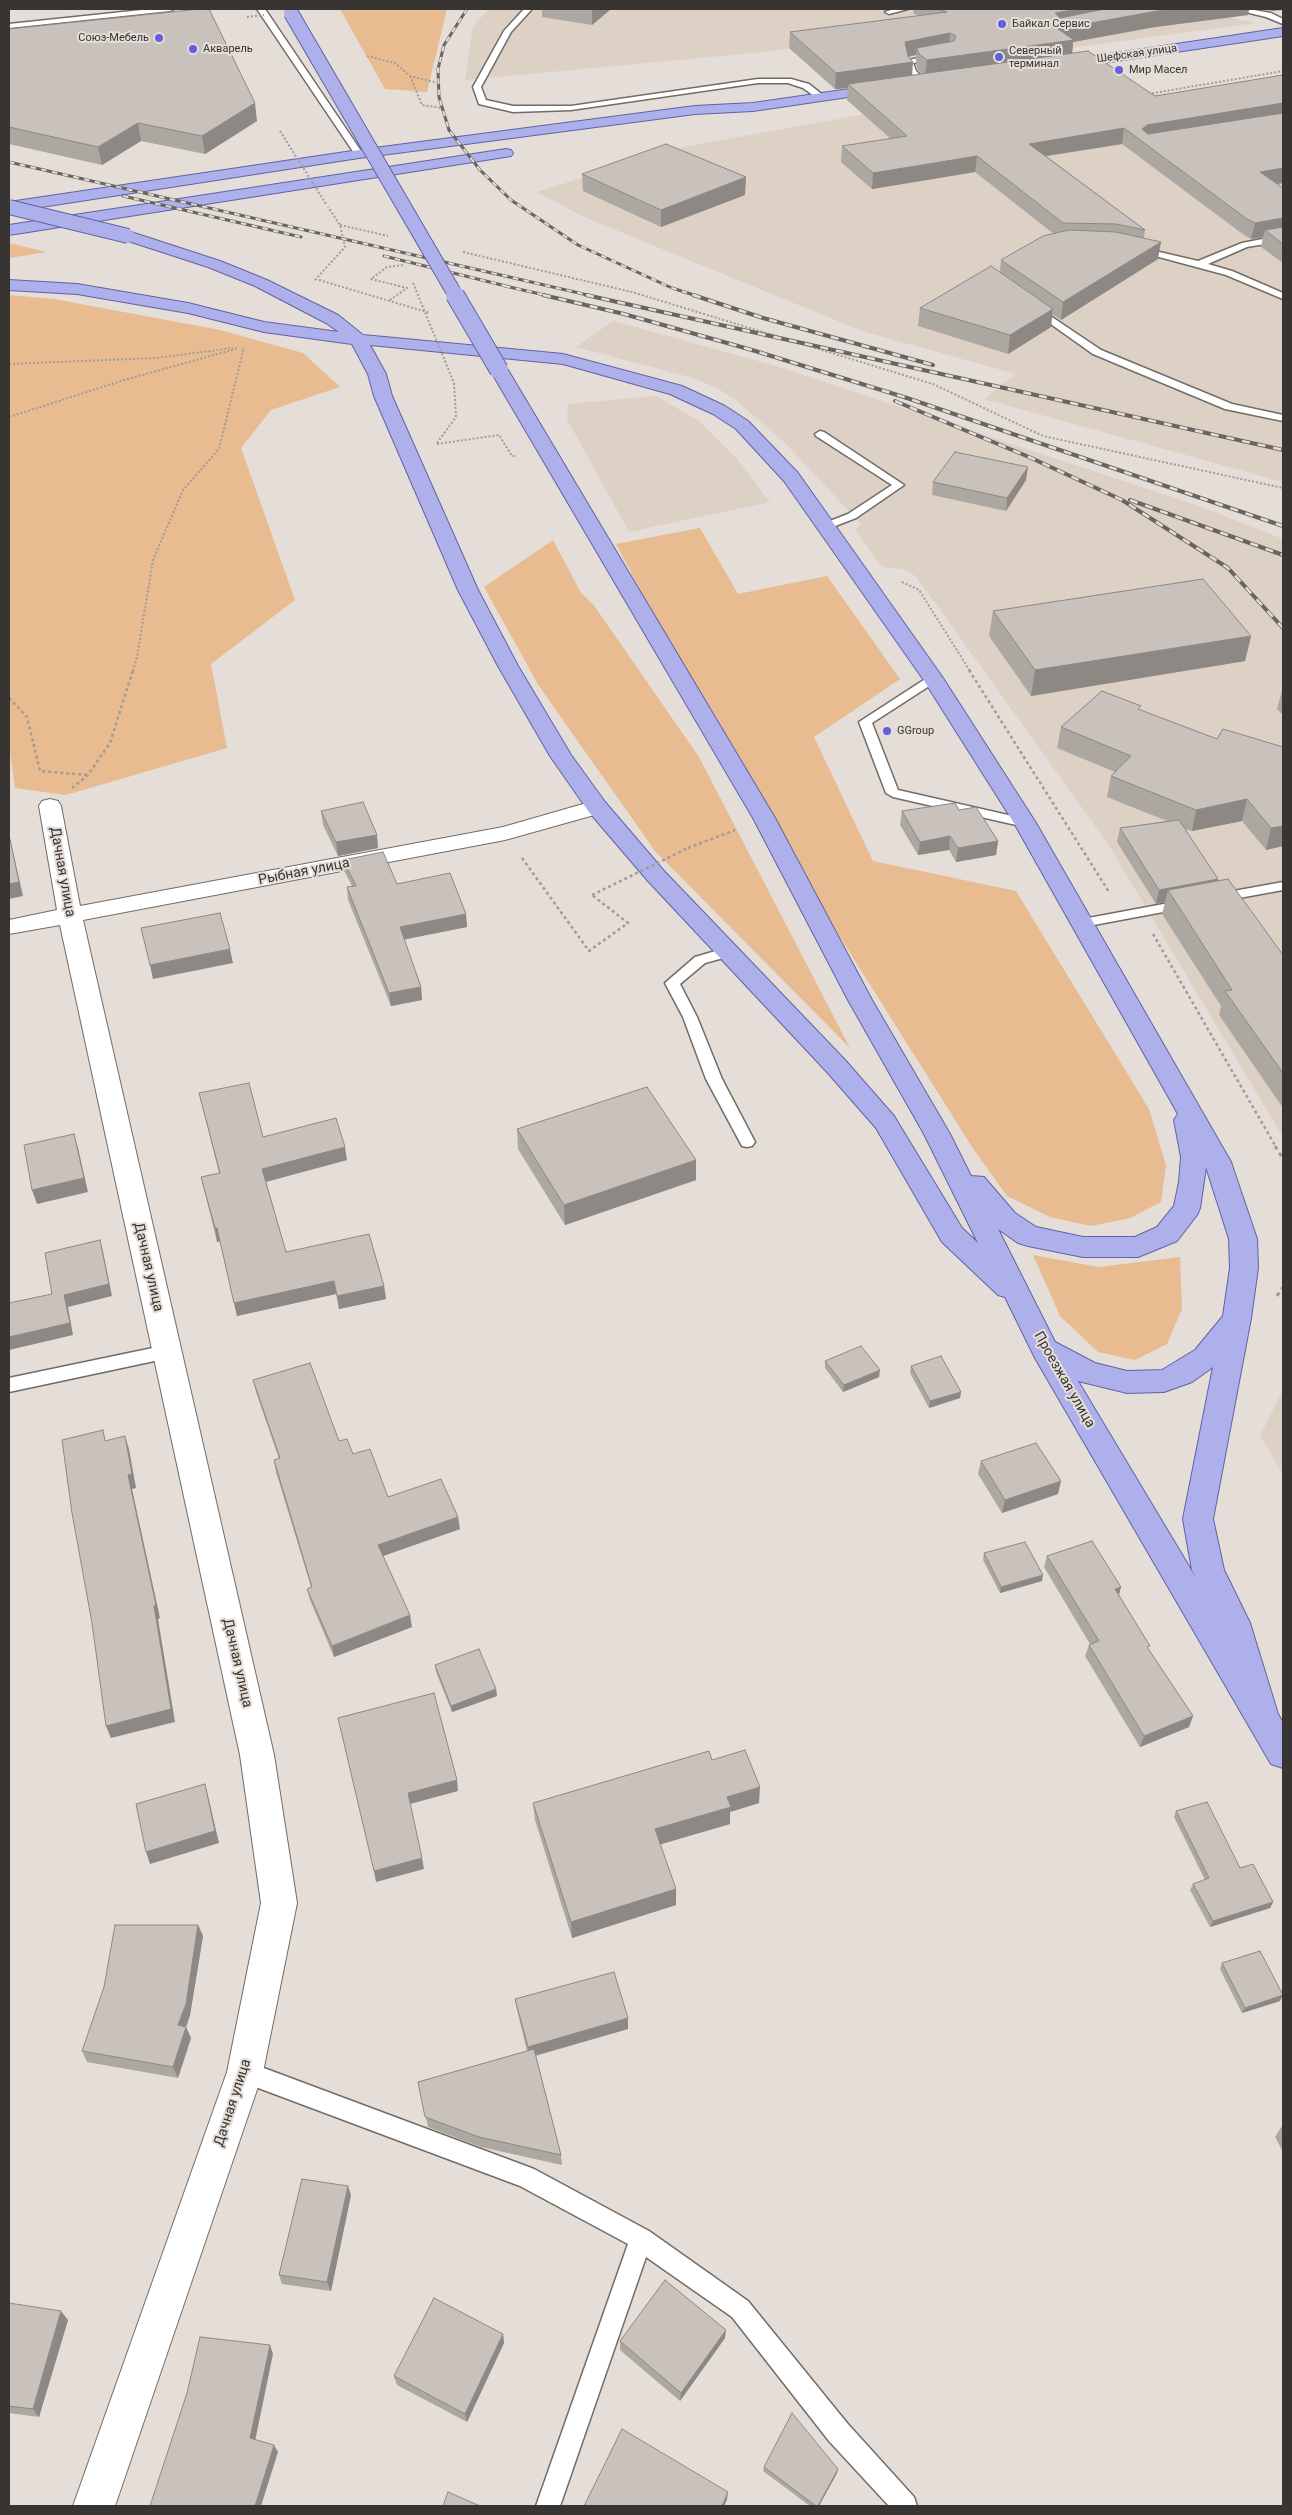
<!DOCTYPE html>
<html>
<head>
<meta charset="utf-8">
<style>
  body { margin:0 }
  #map { position:relative; width:1292px; height:2515px; overflow:hidden; background:#e5ddd7; font-family:Roboto,sans-serif }
  canvas { display:block }
  .frame { position:absolute; inset:0; border:10px solid #373431; pointer-events:none }
</style>
</head>
<body>
<div id="map">
<canvas width="1292" height="2515"></canvas>
<div class="frame"></div>
</div>
<script>
const context = document.querySelector('canvas').getContext('2d');
context.lineJoin = 'round';
function fill(path, color) { context.fillStyle = color; context.fill(path, 'evenodd'); }
const shape = rows => new Path2D(rows.map(r => 'M' + r).join(''));
function trace(path, color, width, dash) { context.strokeStyle = color; context.lineWidth = width; context.lineCap = dash ? 'butt' : 'round'; context.setLineDash(dash || []); context.stroke(path); }
function label(font, color, halo, rows, align = 'center') {
  context.font = font + ' Roboto,sans-serif'; context.lineWidth = 4; context.setLineDash([]); context.textBaseline = 'middle'; context.strokeStyle = halo; context.fillStyle = color; for (const [text, x, y, turn = 0] of rows) {
    context.save(); context.translate(x, y); context.rotate((+turn || 0) * Math.PI / 180); context.textAlign = isNaN(turn) ? turn : align; if (halo) context.strokeText(text, 0, 0); context.fillText(text, 0, 0); context.restore();
  }
}
fill(shape([
  [489,9,1238,9,1221,11,1236,19,1255,23,960,63,923,31,764,52,465,80,473,26],
  [1283,80,1283,482,984,399,1016,374,862,331,584,217,537,192,678,148,1037,83,1082,117],
  [613,321,776,366,1196,505,1283,539,1283,1137,1108,844,921,583,914,575,903,569,882,567,855,530,861,524,786,444,736,400,717,388,693,378,576,347],
  [656,396,699,421,738,460,770,502,629,532,567,419,568,404],
  [1283,1390,1283,1474,1260,1436]
]), '#ddd0c4');
fill(shape([
  [340,9,447,9,427,92,385,89],
  [9,243,47,252,9,258],
  [9,295,54,299,220,330,303,353,340,387,271,410,241,448,295,600,211,664,227,748,66,795,15,788,9,744],
  [700,528,738,594,827,576,900,679,814,737,873,861,1016,891,1149,1109,1166,1165,1161,1202,1130,1218,1091,1226,1050,1217,1007,1196,974,1150,740,778,616,544],
  [553,540,581,593,593,604,699,757,850,1048,655,851,539,686,484,587],
  [1033,1255,1099,1267,1180,1257,1182,1309,1167,1344,1135,1360,1098,1352,1060,1316]
]), '#e8bb91');
const service = shape([
  [151,9,174,9,170,11,9,28,9,24,151,9],
  [257,9,265,9,363,154,362,156,356,156,257,9],
  [524,9,532,9,511,32,481,87,486,100,513,106,571,106,758,79,791,79,809,84,824,96,817,98,803,88,788,83,758,83,571,110,513,112,479,104,473,87,504,31,524,9],
  [894,9,908,9,889,14,885,12,894,9],
  [1233,9,1248,9,1271,13,1283,19,1283,24,1266,17,1233,9],
  [937,54,941,56,940,58,913,63,916,71,928,83,921,85,909,74,904,61,937,54],
  [1283,235,1283,241,1247,247,1208,264,1232,271,1283,293,1283,299,1226,275,1133,250,1138,247,1198,261,1242,243,1283,235],
  [1034,305,1101,350,1232,404,1283,415,1283,421,1225,409,1093,354,1031,310,1029,308,1034,305],
  [820,431,824,432,904,485,856,518,830,528,822,528,822,524,848,514,892,485,816,436,815,434,820,431],
  [933,674,939,678,937,681,872,723,898,790,1030,820,1032,823,1030,826,1025,827,893,797,886,793,859,722,933,674],
  [1283,882,1283,890,1217,902,1210,898,1217,894,1283,882],
  [1185,900,1192,904,1190,907,1083,927,1076,923,1083,919,1185,900],
  [729,947,734,949,736,952,734,955,705,963,680,984,697,1017,722,1079,755,1142,752,1146,747,1147,742,1146,706,1079,683,1017,665,983,695,957,729,947],
  [167,1345,173,1347,175,1352,173,1357,9,1392,9,1378,167,1345],
  [245,2061,534,2169,649,2231,748,2301,847,2423,914,2497,917,2506,889,2506,829,2441,732,2317,646,2257,560,2506,536,2506,628,2244,520,2186,237,2080,234,2072,237,2064,245,2061]
]);
const minor = shape([
  [50,799,58,801,61,806,80,906,503,827,597,800,605,802,608,807,605,812,505,840,83,920,274,1755,297,1903,263,2072,115,2506,73,2506,227,2072,261,1903,240,1755,60,925,9,934,9,920,57,910,39,806,42,801,50,799]
]);
const primary = shape([
  [1283,28,1283,36,1063,69,1056,65,1063,61,1283,28],
  [884,84,889,85,891,88,889,91,753,111,695,114,359,158,9,212,9,202,359,150,695,106,753,103,884,84],
  [506,149,511,150,513,153,511,156,9,235,9,225,506,149],
  [128,231,220,261,267,280,338,315,363,335,563,354,682,386,725,406,748,421,798,473,943,678,1036,823,1231,1162,1257,1239,1258,1268,1251,1318,1213,1519,1224,1570,1250,1623,1278,1714,1283,1723,1283,1768,1271,1764,1035,1358,1005,1297,998,1295,942,1242,876,1128,827,1072,648,881,589,812,550,756,498,666,458,590,374,396,368,374,352,344,264,332,188,313,77,294,9,290,9,280,77,284,188,303,264,322,339,332,326,323,255,286,208,267,122,239,120,236,128,231],
  [370,345,563,364,670,394,713,414,736,429,784,481,923,679,1014,823,1178,1114,1174,1120,1181,1157,1179,1182,1174,1206,1157,1227,1135,1237,1083,1237,1036,1227,1015,1213,984,1177,971,1176,950,1134,872,1000,775,818,508,370,505,366,499,365,493,366,490,370,753,818,848,1000,924,1134,978,1243,962,1228,894,1116,845,1060,664,871,605,802,571,755,518,666,478,590,392,396,386,374,370,345],
  [1206,1167,1229,1239,1230,1268,1223,1316,1195,1350,1162,1370,1127,1371,1095,1363,1055,1342,998,1229,1018,1243,1028,1246,1083,1257,1138,1257,1177,1241,1197,1215,1200,1208,1206,1167],
  [1213,1367,1183,1519,1192,1570,1196,1578,1078,1381,1127,1393,1164,1392,1192,1382,1213,1367]
]);
trace(service, '#726c66', 3);
trace(minor, '#726c66', 2);
trace(primary, '#6163a3', 2);
trace(shape([
  [367,56,395,63,410,76,438,83],
  [410,76,422,105,442,108],
  [1148,94,1283,71],
  [340,225,388,236],
  [463,252,632,292,933,384,1043,436,1283,488],
  [315,280,345,247,340,225,328,207],
  [319,280,430,313],
  [390,300,407,288,371,279,387,267,404,265],
  [9,364,155,358,233,348],
  [9,417,121,381,239,348],
  [437,443,456,417],
  [437,444,499,435,512,456,515,456],
  [902,582,919,590,970,671],
  [133,671,137,657,153,560,183,490,219,449,244,347]
]), '#a29c97', 2, [2, 2]);
trace(shape([
  [969,670,1109,892],
  [9,698,27,717,40,771,88,775],
  [72,788,88,775,110,743,133,670],
  [688,848,735,830],
  [522,858,589,951,628,923,592,895],
  [1153,934,1276,1147]
]), '#a29c97', 2.5, [3, 3]);
trace(shape([
  [1275,1146,1283,1159],
  [1277,1296,1283,1287]
]), '#a29c97', 3, [4, 4]);
fill(service, '#fff');
fill(minor, '#fff');
fill(primary, '#aeb0ec');
const railFar1 = shape([
  [467,9,444,45,438,69,439,97,449,130,480,170,511,200,578,245,672,288,697,296],
  [9,162,592,296],
  [123,196,301,237],
  [384,256,510,287],
  [505,286,549,296]
]);
const rail = shape([
  [543,295,624,314,752,350,907,398,1283,526],
  [586,295,1283,450],
  [693,295,763,318,933,365],
  [895,401,1029,457,1122,500,1228,568,1283,628],
  [1130,500,1283,555]
]);
trace(railFar1, '#686460', 3);
trace(rail, '#686460', 4);
trace(railFar1, '#e5ddd7', 2, [5.5]);
trace(rail, '#e5ddd7', 2.5, [8]);
const primaryBridgeFar1 = shape([
  [291,13,456,296],
  [9,207,128,236]
]);
const primaryBridge = shape([
  [455,295,499,370]
]);
trace(primaryBridgeFar1, '#6163a3', 16, []);
trace(primaryBridge, '#6163a3', 20, []);
trace(shape([
  [247,17,264,15],
  [280,131,326,204],
  [413,283,454,383,456,417]
]), '#a29c97', 2, [2, 2]);
trace(shape([
  [592,895,688,848]
]), '#a29c97', 2.5, [3, 3]);
trace(primaryBridgeFar1, '#aeb0ec', 14);
trace(primaryBridge, '#aeb0ec', 18);
fill(shape([
  [542,9,611,9,592,25,542,17],
  [914,9,1283,9,1272,11,1249,9,1248,15,1155,27,1073,42,1072,53,1155,96,1283,75,1283,183,1277,184,1283,188,1283,263,1261,247,1263,237,1251,239,1244,235,1122,144,1046,156,1145,230,1144,238,1158,259,1061,320,1052,314,1051,327,1008,354,918,326,920,308,1000,272,1001,260,1054,234,975,172,872,189,841,162,842,146,891,139,847,100,848,88,835,89,789,48,790,32,919,16,913,13],
  [916,55,916,64,918,70,922,74,912,75,908,57],
  [9,29,257,121,205,154,141,141,102,165,9,144],
  [582,174,745,195,661,227,583,191],
  [1026,480,1006,511,932,495,933,482],
  [993,611,1251,636,1245,661,1031,696,989,636],
  [1283,687,1283,715,1277,709],
  [1140,710,1217,739,1283,846,1266,850,1242,821,1192,831,1185,829,1218,879,1218,881,1283,955,1283,1108,1219,1015,1221,1006,1162,914,1165,902,1156,904,1117,842,1120,828,1167,821,1107,797,1111,776,1115,772,1057,748,1061,727],
  [959,810,998,841,996,855,956,862,949,850,918,855,900,825,902,811],
  [321,811,378,848,338,856,323,825],
  [343,860,466,914,467,927,404,939,421,987,422,1000,391,1006,348,900,347,887,352,886,345,872],
  [199,1093,263,1137,347,1160,266,1182,286,1252,384,1286,386,1299,339,1309,336,1294,237,1316,220,1241,217,1242,201,1177,219,1173],
  [517,1129,696,1160,696,1180,565,1225,518,1149],
  [825,1361,879,1377,843,1392,825,1368],
  [911,1366,961,1392,960,1398,929,1408,910,1373],
  [253,1380,339,1441,353,1454,388,1497,460,1529,383,1556,412,1627,334,1657,310,1600,307,1589,311,1587,276,1472,274,1460,279,1459,256,1392],
  [981,1461,1058,1494,1002,1513,978,1474],
  [984,1553,1042,1581,1000,1593,983,1560],
  [1047,1556,1121,1587,1119,1594,1149,1650,1193,1716,1189,1727,1140,1747,1085,1656,1089,1645,1090,1644,1044,1567],
  [435,1665,496,1689,497,1696,452,1712,436,1672],
  [712,1760,759,1803,730,1812,730,1824,660,1844,676,1889,676,1905,572,1938,535,1820,533,1803],
  [1176,1811,1240,1868,1273,1902,1270,1908,1210,1927,1190,1890,1193,1884,1205,1880,1174,1817],
  [198,1925,203,1936,190,2015,186,2027,191,2038,178,2078,87,2062,82,2051],
  [1222,1963,1280,2001,1242,2013,1220,1969],
  [515,1999,628,2029,536,2056,561,2155,562,2165,481,2147,428,2127,418,2082,527,2051,517,2010],
  [1282,2126,1283,2126,1283,2152,1275,2137],
  [351,2195,331,2291,282,2284,279,2275],
  [9,2303,68,2320,39,2417,9,2413],
  [503,2334,504,2343,467,2422,397,2385,394,2376],
  [725,2338,680,2401,620,2350,620,2341],
  [764,2467,837,2473,819,2506,810,2506,763,2471]
]), '#ada7a2');
fill(shape([
  [592,9,611,9,592,25],
  [1078,9,1154,9,1053,29,1055,13],
  [1175,9,1249,9,1248,15,1155,27,1073,42,1072,56,925,77,927,60,1058,29,1157,11],
  [1272,9,1283,9,1283,10,1272,11],
  [950,33,949,49,917,48,916,55,903,58,905,42],
  [913,62,912,79,848,84,848,88,835,89,836,73],
  [255,103,257,121,205,154,202,136],
  [1283,103,1283,116,1140,140,1142,129,1147,125],
  [138,123,141,141,102,165,98,147],
  [1124,128,1122,144,1027,159,1029,144],
  [977,156,975,172,872,189,873,173],
  [1283,168,1283,183,1257,188,1260,172],
  [746,177,745,195,661,227,661,210],
  [1283,218,1283,234,1265,230,1263,237,1251,239,1255,223],
  [1161,242,1158,259,1061,320,1063,302],
  [1053,309,1051,327,1008,354,1010,335],
  [1028,467,1026,480,1006,511,1007,498],
  [1251,636,1245,661,1031,696,1035,670],
  [1247,799,1242,821,1192,831,1196,810],
  [1283,826,1283,846,1266,850,1271,828],
  [377,835,378,848,338,856,336,842],
  [950,836,949,850,918,855,920,842],
  [10,839,23,896,9,899,9,884],
  [998,841,996,855,956,862,958,848],
  [1218,879,1215,893,1168,890,1165,902,1156,904,1159,890],
  [466,914,467,927,402,940,400,927],
  [230,949,233,963,153,979,150,965],
  [421,987,422,1000,391,1006,389,993],
  [74,1134,78,1148,88,1192,37,1204,32,1190],
  [345,1147,347,1160,265,1182,262,1169],
  [696,1160,696,1180,565,1225,564,1205],
  [215,1228,217,1228,220,1241,217,1242],
  [100,1240,103,1252,112,1296,68,1307,73,1335,9,1350,9,1337,64,1295],
  [334,1281,336,1294,237,1316,234,1303],
  [384,1286,386,1299,339,1309,337,1296],
  [880,1370,879,1377,843,1392,844,1385],
  [961,1392,960,1398,929,1408,930,1401],
  [125,1436,129,1449,136,1488,132,1489,160,1618,158,1619,175,1722,111,1738,106,1726,128,1475],
  [1061,1481,1058,1494,1002,1513,1005,1500],
  [458,1517,460,1529,380,1557,378,1545],
  [1043,1575,1042,1581,1000,1593,1001,1587],
  [1121,1587,1118,1598,1115,1589],
  [410,1615,412,1627,334,1657,332,1646],
  [496,1689,497,1696,452,1712,451,1706],
  [1193,1716,1189,1727,1140,1747,1144,1736],
  [457,1780,458,1791,410,1804,408,1793],
  [205,1784,208,1796,219,1843,150,1864,146,1852],
  [760,1787,759,1803,730,1812,730,1824,655,1846,655,1829,727,1797],
  [422,1858,424,1869,376,1882,374,1871],
  [676,1889,676,1905,572,1938,571,1922],
  [1273,1902,1270,1908,1210,1927,1213,1921],
  [198,1925,203,1936,190,2015,183,2036,178,2025],
  [1283,1995,1280,2001,1242,2013,1245,2008],
  [628,2018,628,2029,529,2057,528,2047],
  [186,2027,191,2038,178,2078,173,2067],
  [348,2186,351,2195,331,2291,327,2282],
  [61,2311,68,2320,39,2417,33,2409],
  [726,2330,725,2338,680,2401,681,2393],
  [503,2334,504,2343,467,2422,465,2414],
  [270,2345,273,2354,254,2446,250,2438],
  [274,2445,278,2452,261,2506,255,2506],
  [838,2469,837,2473,819,2506,818,2506],
  [728,2492,727,2500,724,2506,722,2506]
]), '#8d8884');
const building = shape([
  [200,9,209,9,255,103,202,136,138,123,98,147,9,127,9,29,200,9],
  [939,9,1078,9,1055,13,1060,18,1105,9,1175,9,1157,11,1058,29,1074,40,927,60,919,54,917,48,954,41,956,36,950,33,905,42,908,56,913,62,836,73,790,32,947,12,939,9],
  [1088,51,1155,96,1283,75,1283,103,1147,125,1142,129,1148,134,1283,113,1283,168,1260,172,1283,188,1283,218,1255,223,1247,219,1124,128,1029,144,1145,230,1116,224,1063,223,977,156,873,173,842,146,907,136,848,84,1088,51],
  [666,144,746,177,661,210,582,174,666,144],
  [1283,227,1283,244,1265,230,1283,227],
  [1069,230,1116,232,1161,242,1063,302,1001,260,1043,236,1069,230],
  [991,266,1053,309,1010,335,920,308,991,266],
  [955,452,1028,467,1007,498,933,482,955,452],
  [1203,579,1251,636,1035,670,993,611,1203,579],
  [1102,691,1141,706,1138,709,1217,739,1223,729,1283,747,1283,826,1271,828,1247,799,1196,810,1111,776,1131,756,1061,727,1102,691],
  [363,802,377,835,336,842,321,811,363,802],
  [955,803,959,810,976,807,998,841,958,848,950,836,920,842,902,811,955,803],
  [1179,820,1218,879,1159,890,1120,828,1179,820],
  [9,839,10,839,19,882,9,884,9,839],
  [383,852,397,884,450,873,466,914,400,927,421,987,389,993,347,887,356,886,343,860,383,852],
  [1228,879,1283,955,1283,1073,1225,991,1232,990,1168,890,1228,879],
  [220,913,230,949,150,965,141,928,220,913],
  [249,1083,263,1137,336,1118,345,1147,262,1169,286,1252,369,1234,384,1286,337,1296,334,1281,234,1303,217,1228,215,1228,201,1177,220,1173,199,1093,249,1083],
  [647,1087,696,1160,564,1205,517,1129,647,1087],
  [74,1134,84,1178,32,1190,24,1145,74,1134],
  [100,1240,109,1284,64,1295,70,1323,9,1337,9,1303,52,1294,45,1253,100,1240],
  [861,1346,880,1370,844,1385,825,1361,861,1346],
  [941,1356,961,1392,930,1401,911,1366,941,1356],
  [310,1363,339,1441,347,1439,353,1454,370,1449,388,1497,441,1479,458,1517,378,1545,410,1615,332,1646,307,1589,312,1587,274,1460,280,1458,253,1380,310,1363],
  [103,1430,105,1441,125,1436,132,1474,128,1475,156,1605,154,1606,171,1709,106,1726,92,1623,72,1513,62,1440,103,1430],
  [1036,1443,1061,1481,1005,1500,981,1461,1036,1443],
  [1092,1541,1121,1587,1115,1589,1150,1646,1147,1647,1193,1716,1144,1736,1089,1645,1099,1641,1047,1556,1092,1541],
  [1025,1542,1043,1575,1001,1587,984,1553,1025,1542],
  [479,1649,496,1689,451,1706,435,1665,479,1649],
  [434,1693,457,1780,408,1793,422,1858,374,1871,338,1718,434,1693],
  [745,1750,760,1787,727,1797,731,1807,655,1829,676,1889,571,1922,533,1803,709,1751,712,1760,745,1750],
  [205,1784,215,1831,146,1852,136,1804,205,1784],
  [1207,1802,1240,1868,1253,1864,1273,1902,1213,1921,1193,1884,1209,1878,1176,1811,1207,1802],
  [115,1925,198,1925,186,2004,178,2025,186,2027,173,2067,82,2051,104,1987,115,1925],
  [1260,1951,1283,1995,1245,2008,1222,1963,1260,1951],
  [614,1972,628,2018,528,2047,515,1999,614,1972],
  [534,2049,561,2155,479,2137,425,2117,418,2082,534,2049],
  [302,2179,348,2186,327,2282,279,2275,302,2179],
  [665,2280,726,2330,681,2393,620,2341,665,2280],
  [434,2298,503,2334,465,2414,394,2376,434,2298],
  [9,2303,61,2311,33,2409,9,2406,9,2303],
  [200,2337,270,2345,250,2438,274,2445,255,2506,150,2506,187,2393,200,2337],
  [792,2413,838,2469,818,2506,816,2506,764,2467,792,2413],
  [622,2429,728,2492,722,2506,584,2506,622,2429],
  [448,2492,480,2506,443,2506,448,2492]
]);
fill(building, '#c9c2bc');
trace(building, '#8d8884', 1);
for (const [x, y, r, color] of [
  [1002,24,5,"#6361da"],
  [159,38,5,"#6361da"],
  [193,49,5,"#6361da"],
  [999,57,5,"#6361da"],
  [1119,70,5,"#6361da"],
  [887,731,5,"#6361da"]
]) { const dot = new Path2D(); dot.arc(x, y, r, 0, 2 * Math.PI); context.fillStyle = color; context.fill(dot); trace(dot, '#e5ddd7', 2); }
label('11px', '#373431', '#e5ddd7', [
  ["Байкал Сервис",1012,24],
  ["Союз-Мебель",149,38,"right"],
  ["Акварель",203,49],
  ["Северный",1009,51],
  ["терминал",1009,64],
  ["Мир Масел",1129,70],
  ["GGroup",897,731]
], 'left');
label('11px', '#373431', '#e5ddd7', [
  ["Шефская улица",1137,54,-8]
]);
label('14px', '#373431', '#e5ddd7', [
  ["Дачная улица",62,872,80],
  ["Рыбная улица",304,872,-11],
  ["Дачная улица",148,1267,77],
  ["Проезжая улица",1064,1380,60],
  ["Дачная улица",237,1663,77],
  ["Дачная улица",233,2103,-72]
]);
</script>
</body>
</html>
